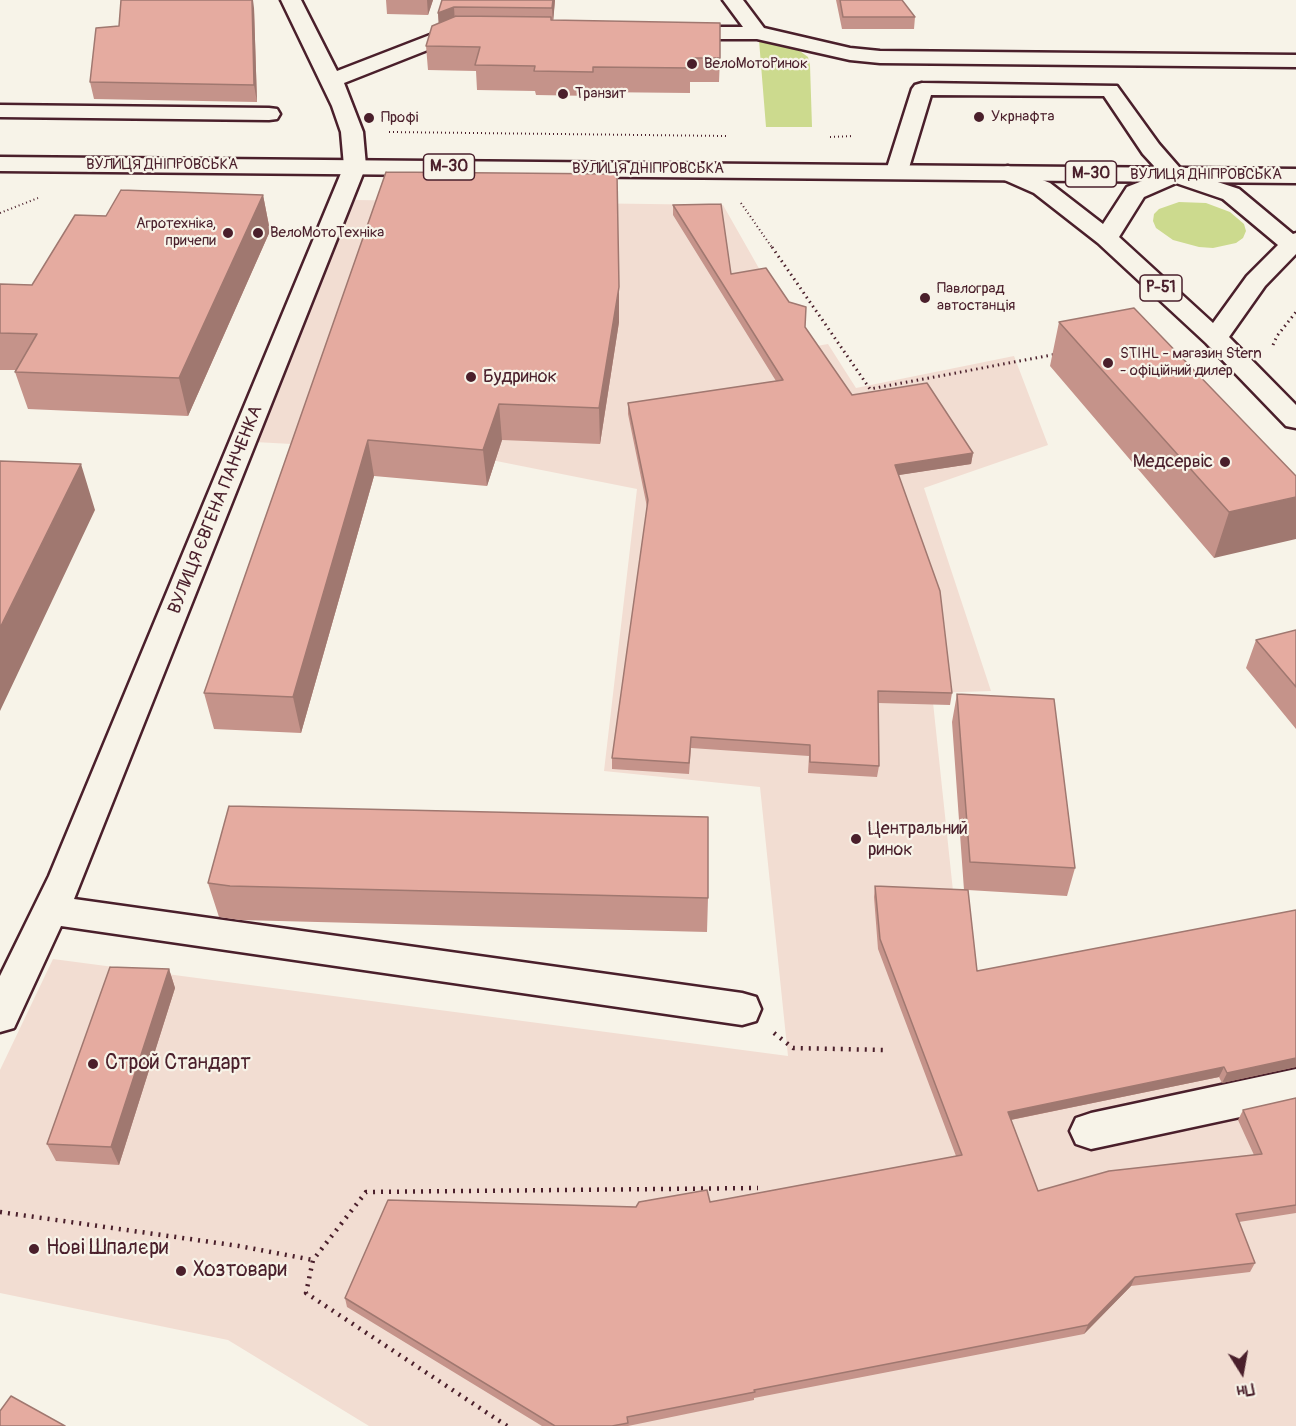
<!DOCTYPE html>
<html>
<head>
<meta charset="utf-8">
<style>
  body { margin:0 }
  #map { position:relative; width:1296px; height:1426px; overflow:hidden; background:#f7f3e8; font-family:Pangolin,sans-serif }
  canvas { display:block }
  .north { position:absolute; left:1212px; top:1342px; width:60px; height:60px; -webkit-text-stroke:4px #f7f3e8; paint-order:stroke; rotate:169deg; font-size:16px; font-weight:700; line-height:24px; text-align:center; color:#4a1f2b }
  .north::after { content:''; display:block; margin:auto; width:21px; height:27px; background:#4a1f2b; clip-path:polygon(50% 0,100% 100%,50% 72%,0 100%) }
</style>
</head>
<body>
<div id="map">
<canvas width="1296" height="1426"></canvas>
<div class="north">Пн</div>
</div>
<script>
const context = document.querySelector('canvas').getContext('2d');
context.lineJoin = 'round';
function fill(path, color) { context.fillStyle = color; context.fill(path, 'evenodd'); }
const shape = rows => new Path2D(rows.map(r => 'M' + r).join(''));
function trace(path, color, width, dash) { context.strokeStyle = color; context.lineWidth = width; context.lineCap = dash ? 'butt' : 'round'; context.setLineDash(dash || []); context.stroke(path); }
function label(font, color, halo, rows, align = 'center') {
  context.font = font + ' Pangolin,sans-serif'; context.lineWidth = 4.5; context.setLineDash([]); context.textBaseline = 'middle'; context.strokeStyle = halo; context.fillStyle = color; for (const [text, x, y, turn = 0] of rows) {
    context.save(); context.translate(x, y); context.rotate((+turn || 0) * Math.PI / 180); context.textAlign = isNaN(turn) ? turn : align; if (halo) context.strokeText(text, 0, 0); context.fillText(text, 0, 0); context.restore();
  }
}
fill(shape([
  [355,200,723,205,765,279,811,347,828,344,856,388,1014,356,1048,445,924,488,991,691,932,693,953,891,978,978,1296,919,1296,1426,369,1426,228,1340,0,1293,0,1070,53,959,788,1056,760,787,604,771,637,489,456,453,255,442]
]), '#f2ddd2');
fill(shape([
  [759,40,785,44,797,49,808,57,810,65,812,127,766,127],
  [1179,202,1206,203,1230,212,1244,224,1246,231,1243,238,1236,243,1213,248,1199,247,1173,240,1156,228,1153,221,1154,214,1159,209]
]), '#ccda8e');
const minor = shape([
  [281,0,301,0,337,71,448,28,469,26,476,28,479,32,476,36,458,38,344,83,363,132,366,166,74,899,742,993,756,997,761,1009,756,1021,742,1025,61,926,14,1028,0,1032,0,976,49,876,344,166,341,132,332,106,281,0],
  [723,0,743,0,764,28,850,48,880,51,1296,55,1296,67,880,63,850,60,757,39,676,39,669,37,666,33,669,29,676,27,743,27,723,0],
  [922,83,1117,86,1159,144,1186,175,1183,180,1175,182,1167,180,1143,154,1104,96,931,95,908,171,905,176,897,178,889,176,886,171,912,89,915,85,922,83],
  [0,105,269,108,277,109,280,114,277,119,269,120,0,117,0,105],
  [1296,1069,1296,1105,1091,1149,1076,1144,1070,1131,1076,1118,1091,1113,1296,1069]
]);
const major = shape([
  [1008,166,1050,183,1103,224,1127,187,1175,168,1239,189,1293,234,1296,233,1296,254,1265,286,1229,337,1296,405,1296,428,1286,426,1206,343,1098,243,1034,193,1000,178,997,173,1000,168,1008,166],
  [1176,183,1223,199,1278,245,1247,276,1213,323,1119,237,1144,197,1176,183]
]);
const highway = shape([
  [0,157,1296,169,1296,183,0,171,0,157]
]);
trace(minor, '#4a1f2b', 5);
trace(major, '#4a1f2b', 5);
trace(highway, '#4a1f2b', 5);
trace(shape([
  [389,132,726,136],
  [830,137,853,136],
  [741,203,773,249],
  [0,213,38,198]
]), '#4a1f2b', 2, [1, 3]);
trace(shape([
  [772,247,870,389,1057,354],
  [1273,345,1277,336,1296,312]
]), '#4a1f2b', 3, [1.5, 4]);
trace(shape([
  [774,1033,793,1048,885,1050],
  [0,1212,239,1246,313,1260],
  [507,1426,306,1293,313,1260,366,1192,758,1188]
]), '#4a1f2b', 4.5, [2, 6]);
fill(minor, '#f7f3e8');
fill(major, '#f7f3e8');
fill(highway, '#f7f3e8');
fill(shape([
  [386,0,433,0,428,15,387,14],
  [442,0,555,0,553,20,720,58,719,82,690,82,690,93,594,92,593,96,536,95,535,91,477,90,476,71,428,70,426,46,439,23,438,13],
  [836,0,902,0,915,17,914,29,842,29],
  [254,8,257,102,94,99,90,82],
  [386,172,619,322,600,444,502,440,487,486,374,476,301,733,214,729,204,693],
  [263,195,270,231,188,416,28,409,15,372,16,370,0,370,0,284,32,285,106,216],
  [673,205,731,274,805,327,852,395,973,453,971,464,898,475,952,693,950,705,878,703,879,766,877,777,808,773,809,756,691,748,689,774,612,769,612,758,647,507,628,414,628,403,776,381,673,215],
  [1059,322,1296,476,1214,558,1050,366],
  [1296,630,1296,729,1246,668,1256,640],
  [957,694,1075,868,1067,896,968,890,977,971,1296,910,1296,1067,1222,1083,1219,1077,1011,1120,1038,1191,1254,1155,1238,1120,1243,1110,1296,1098,1296,1213,1239,1222,1255,1263,1250,1272,1131,1286,1084,1334,754,1398,754,1400,628,1426,542,1426,347,1307,345,1298,636,1207,710,1202,956,1156,878,949,874,897,875,886,964,890,952,722],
  [208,883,708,898,707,932,240,920,219,917],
  [169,969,175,988,119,1165,56,1161,47,1144]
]), '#c5938a');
fill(shape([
  [252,0,253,0,254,8,257,102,254,85],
  [427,0,433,0,428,15],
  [553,0,555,0,553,24,552,8],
  [454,7,455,24,439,30,438,13],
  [263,195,270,231,188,416,179,378],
  [619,287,619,322,600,444,599,408],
  [499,404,502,440,487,486,483,450],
  [368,440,374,476,301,733,293,697],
  [973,453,971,464,893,476,895,465],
  [81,464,95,510,0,711,0,628],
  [1296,497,1296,539,1214,558,1229,512],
  [169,969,175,988,119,1165,111,1147],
  [1296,1058,1296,1067,1222,1083,1227,1073],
  [1224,1067,1219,1077,1005,1121,1008,1112],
  [1135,1277,1131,1286,1084,1334,1088,1325]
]), '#a07870');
const building = shape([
  [121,0,252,0,254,85,90,82,96,28,119,26,121,0],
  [442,0,553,0,552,8,454,7,438,13,442,0],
  [840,0,902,0,915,17,843,17,840,0],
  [456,16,551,17,551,20,720,23,720,58,691,58,691,68,593,67,593,72,534,71,535,66,475,65,480,47,426,46,432,26,456,16],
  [386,172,617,174,619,287,599,408,499,404,483,450,368,440,293,697,204,693,386,172],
  [121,190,263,195,179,378,15,372,37,334,0,333,0,284,32,285,75,215,106,216,121,190],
  [721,204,731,274,766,268,789,302,806,307,805,327,852,395,927,383,973,453,895,465,940,591,952,693,878,691,879,766,810,762,810,745,691,737,689,763,612,758,648,500,628,403,783,380,673,205,721,204],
  [1134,308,1296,476,1296,497,1229,512,1059,322,1134,308],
  [0,461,81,464,0,628,0,461],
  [1296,630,1296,687,1256,640,1296,630],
  [957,694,1054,699,1075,868,970,862,957,694],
  [229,806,708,817,708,898,230,886,208,883,229,806],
  [875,886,968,890,977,971,1296,910,1296,1058,1227,1073,1224,1067,1008,1112,1038,1191,1109,1171,1262,1154,1243,1110,1296,1098,1296,1205,1236,1214,1255,1263,1135,1277,1088,1325,754,1390,755,1392,627,1417,628,1423,612,1426,555,1426,345,1298,388,1200,636,1207,639,1202,707,1190,710,1202,962,1155,880,939,875,886],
  [110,967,169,969,111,1147,47,1144,110,967],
  [11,1396,65,1426,0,1426,0,1411,11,1396]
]);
fill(building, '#e5aba0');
trace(building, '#a07870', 1.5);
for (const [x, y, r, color] of [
  [692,64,6,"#4a1f2b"],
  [563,94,6,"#4a1f2b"],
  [979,117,6,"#4a1f2b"],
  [369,118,6,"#4a1f2b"],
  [228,233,6,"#4a1f2b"],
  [258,233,6,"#4a1f2b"],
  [925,298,6,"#4a1f2b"],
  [1108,363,6,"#4a1f2b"],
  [471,377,6,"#4a1f2b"],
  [1225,462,6,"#4a1f2b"],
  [856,839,6,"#4a1f2b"],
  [93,1064,6,"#4a1f2b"],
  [34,1249,6,"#4a1f2b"],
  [181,1271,6,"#4a1f2b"]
]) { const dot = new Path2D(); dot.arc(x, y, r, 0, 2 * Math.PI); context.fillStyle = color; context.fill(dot); trace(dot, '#f7f3e8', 2); }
label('15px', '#4a1f2b', '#f7f3e8', [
  ["ВелоМотоРинок",704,64],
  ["Транзит",575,94],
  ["Укрнафта",991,117],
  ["Профі",381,118],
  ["Агротехніка,",216,224,"right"],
  ["причепи",216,241,"right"],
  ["ВелоМотоТехніка",270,233],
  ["Павлоград",937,289],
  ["автостанція",937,306],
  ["STIHL - магазин Stern",1120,354],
  ["- офіційний дилер",1120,371]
], 'left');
label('15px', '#4a1f2b', '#f7f3e8', [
  ["ВУЛИЦЯ ДНІПРОВСЬКА",162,165],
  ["ВУЛИЦЯ ДНІПРОВСЬКА",648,169],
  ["ВУЛИЦЯ ДНІПРОВСЬКА",1206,175]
]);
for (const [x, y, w] of [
  [449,167,51],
  [1091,174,51],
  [1161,288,42]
]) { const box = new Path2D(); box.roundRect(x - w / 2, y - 13, w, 26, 4.5); context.fillStyle = '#f7f3e8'; context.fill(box); trace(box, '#4a1f2b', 1.5); }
label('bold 16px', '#4a1f2b', null, [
  ["М-30",449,167],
  ["М-30",1091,174],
  ["Р-51",1161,288]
]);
label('18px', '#4a1f2b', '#f7f3e8', [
  ["Будринок",483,377],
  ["Медсервіс",1213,462,"right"],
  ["Центральний",868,829],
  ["ринок",868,850]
], 'left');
label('18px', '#4a1f2b', '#f7f3e8', [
  ["ВУЛИЦЯ ЄВГЕНА ПАНЧЕНКА",216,510,-68]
]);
label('21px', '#4a1f2b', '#f7f3e8', [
  ["Строй Стандарт",105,1064],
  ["Нові Шпалєри",46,1249],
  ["Хозтовари",193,1271]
], 'left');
</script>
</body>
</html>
